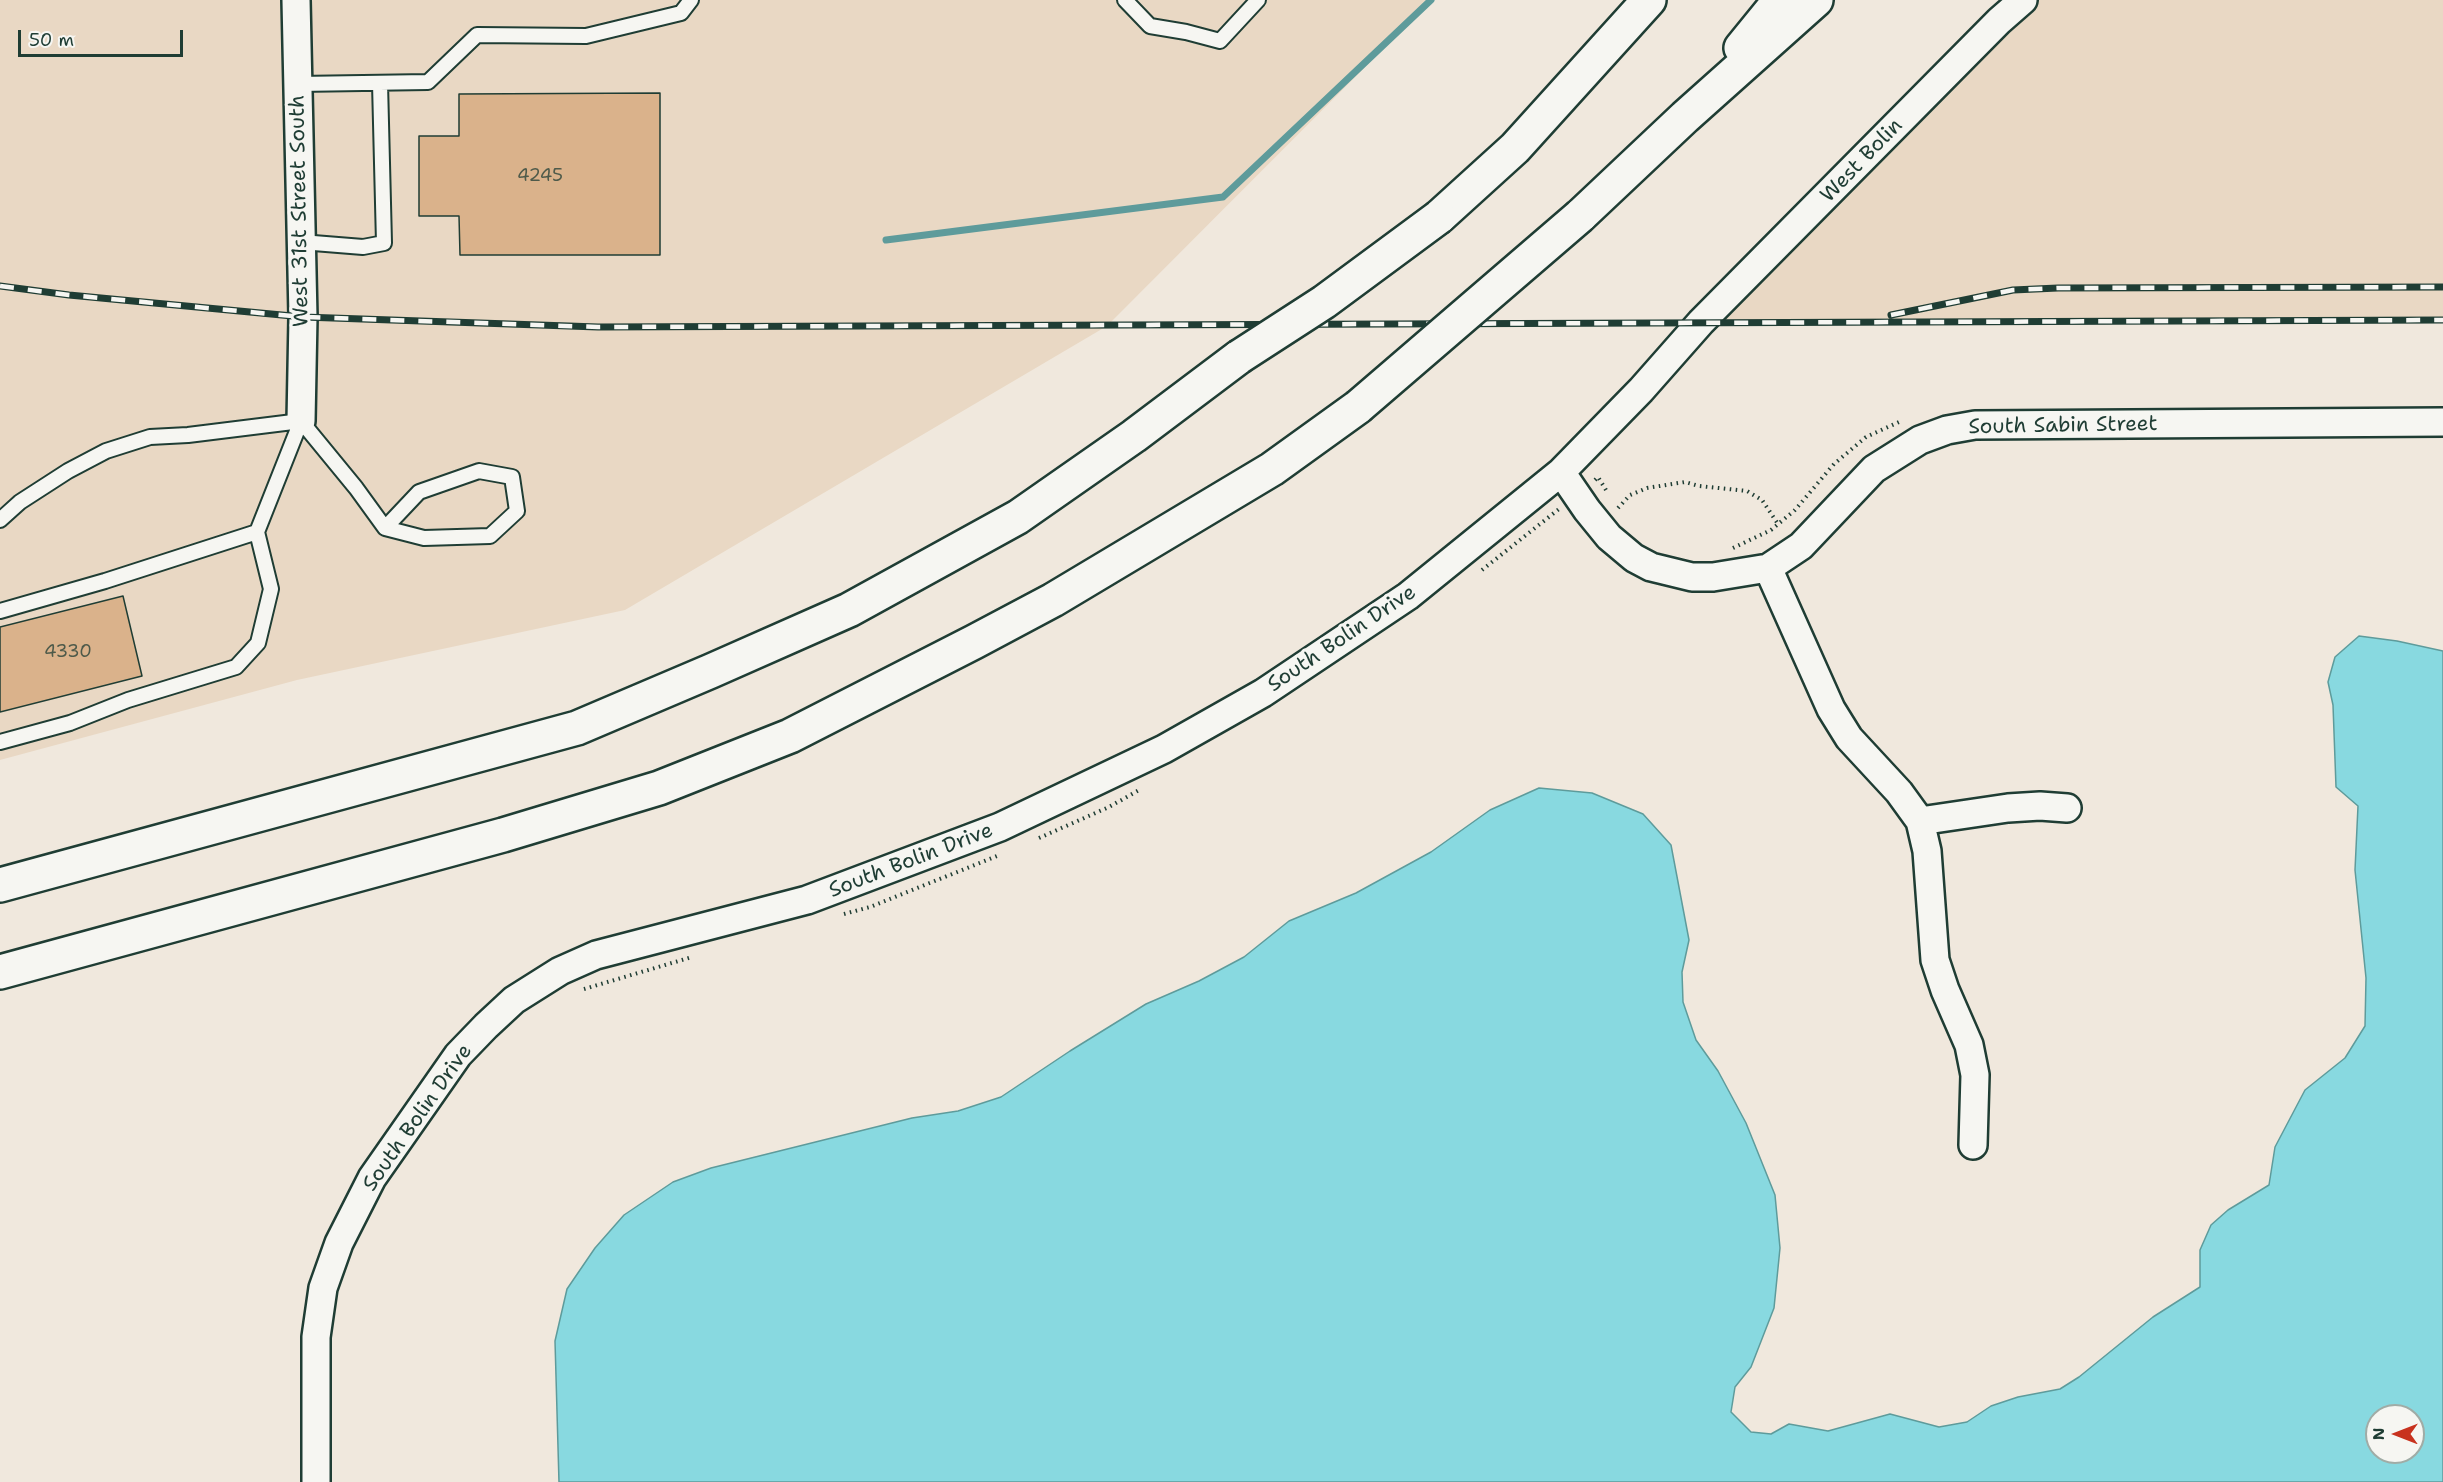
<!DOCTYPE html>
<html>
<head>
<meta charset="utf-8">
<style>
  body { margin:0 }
  #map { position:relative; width:2443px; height:1482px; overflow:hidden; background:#f0e8dd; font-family:"Shantell Sans",sans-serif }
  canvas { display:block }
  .north { position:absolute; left:2365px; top:1404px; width:60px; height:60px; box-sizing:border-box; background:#f6f6f2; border:2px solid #a0aca6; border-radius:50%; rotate:270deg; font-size:16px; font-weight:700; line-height:24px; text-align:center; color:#1f3d34 }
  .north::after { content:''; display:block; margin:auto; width:21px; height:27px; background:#c8321e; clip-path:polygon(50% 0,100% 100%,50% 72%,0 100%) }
  .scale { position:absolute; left:18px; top:30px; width:165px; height:27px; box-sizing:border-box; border:3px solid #1f3d34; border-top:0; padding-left:8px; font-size:18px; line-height:21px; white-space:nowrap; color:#1f3d34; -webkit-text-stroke:4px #f6f6f2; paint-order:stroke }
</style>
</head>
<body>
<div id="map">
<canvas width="2443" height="1482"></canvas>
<div class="north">N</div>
<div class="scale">50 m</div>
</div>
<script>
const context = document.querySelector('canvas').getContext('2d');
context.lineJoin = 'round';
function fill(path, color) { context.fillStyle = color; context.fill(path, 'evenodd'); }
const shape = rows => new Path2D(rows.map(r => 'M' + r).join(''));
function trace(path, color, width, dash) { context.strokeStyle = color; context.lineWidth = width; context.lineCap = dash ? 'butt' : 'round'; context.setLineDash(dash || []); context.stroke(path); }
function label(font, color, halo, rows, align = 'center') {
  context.font = font + ' "Shantell Sans",sans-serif'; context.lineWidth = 6; context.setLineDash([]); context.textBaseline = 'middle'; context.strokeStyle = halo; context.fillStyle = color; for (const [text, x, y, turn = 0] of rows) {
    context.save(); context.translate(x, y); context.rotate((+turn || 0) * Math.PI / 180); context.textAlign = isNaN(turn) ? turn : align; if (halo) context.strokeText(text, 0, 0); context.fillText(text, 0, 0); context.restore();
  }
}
fill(shape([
  [0,0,1432,0,1107,326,625,610,297,680,0,760],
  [2038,0,2443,0,2443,320,1683,323]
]), '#e9d8c4');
const water = shape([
  [2359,636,2397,641,2443,651,2443,1482,559,1482,555,1341,567,1289,595,1248,624,1215,673,1182,711,1168,912,1118,958,1111,1001,1097,1070,1051,1146,1004,1199,981,1244,957,1289,921,1356,893,1431,852,1490,810,1539,788,1592,793,1643,814,1671,845,1689,940,1682,972,1683,1002,1696,1040,1718,1071,1746,1123,1775,1195,1780,1248,1774,1308,1751,1367,1735,1387,1731,1412,1751,1432,1771,1434,1789,1424,1828,1431,1890,1414,1939,1427,1967,1422,1991,1406,2018,1397,2060,1389,2079,1377,2153,1317,2200,1287,2200,1250,2211,1225,2228,1210,2269,1185,2275,1147,2305,1090,2345,1058,2365,1026,2366,978,2355,870,2358,806,2336,787,2333,705,2328,682,2335,657,2359,636],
  [2377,1416,2413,1416,2413,1452,2377,1452,2377,1416]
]);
fill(water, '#88d9e0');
trace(water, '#5e9b9b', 1.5);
trace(shape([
  [886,240,1223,197,1431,0]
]), '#5e9b9b', 7);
const building = shape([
  [660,93,660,255,460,255,459,216,419,216,419,136,459,136,459,94,660,93],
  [123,596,142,676,0,712,0,627,123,596]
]);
fill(building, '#dab28b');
trace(building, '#1f3d34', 1.5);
const service = shape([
  [1125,0,1150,26,1186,32,1220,41,1258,0],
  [298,84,428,82,477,35,586,36,681,13,691,0],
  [301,242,363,247,384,243,380,83],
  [301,421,356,488,385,528,424,538,490,536,517,511,512,477,479,471,419,492,385,528],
  [0,520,20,502,68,471,106,451,150,437,188,435,301,421],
  [0,611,105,581,257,532],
  [0,742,70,723,128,700,236,667,258,643,271,589,257,532,301,421]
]);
const minor = shape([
  [296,0,303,317,301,421],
  [1561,472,1587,510,1609,537,1634,558,1651,567,1692,577,1713,577,1768,568,1801,546,1874,469,1920,440,1947,430,1975,425,2443,422],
  [1768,568,1831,709,1849,738,1899,792,1920,821,1927,851,1935,960,1945,990,1969,1045,1975,1075,1973,1145],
  [1920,821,2008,808,2040,806,2067,808],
  [316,1482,316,1337,323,1288,339,1243,372,1178,458,1055,486,1026,514,1000,560,971,596,955,807,900,1000,827,1164,749,1263,693,1408,596,1561,472,1641,390,1701,322,1999,21,2023,0]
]);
const motorway = shape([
  [1741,48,1780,0],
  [1580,216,1685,117,1816,0],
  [1439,217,1515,148,1649,0],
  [0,885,577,728,711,671,849,610,1018,517,1134,436,1239,357],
  [0,972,503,835,659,788,790,736,974,642,1053,600,1272,469,1358,407]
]);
trace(service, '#1f3d34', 18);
trace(minor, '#1f3d34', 32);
trace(motorway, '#1f3d34', 38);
trace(shape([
  [1595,480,1598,477,1606,490],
  [1618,508,1630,495,1647,488,1685,482,1699,486,1747,491,1762,500,1778,524],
  [1733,548,1771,530,1795,510,1834,464,1866,437,1899,422],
  [1482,570,1559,509],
  [1039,838,1109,807,1141,789],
  [844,914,870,907,997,856],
  [584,989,692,957]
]), '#1f3d34', 4, [1.5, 4.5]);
trace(service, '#f6f6f2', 14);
trace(minor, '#f6f6f2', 27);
trace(motorway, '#f6f6f2', 33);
const rail = shape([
  [0,286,69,295,303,317,598,327,2443,320],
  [1891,315,2013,290,2058,288,2443,287]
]);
trace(rail, '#1f3d34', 7);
trace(rail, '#f6f6f2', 4.5, [14]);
const motorwayBridge = shape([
  [1239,357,1324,302,1439,217],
  [1358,407,1580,216]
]);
trace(motorwayBridge, '#1f3d34', 38, []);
trace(motorwayBridge, '#f6f6f2', 33);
label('18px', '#4e5a4a', null, [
  ["4245",540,176],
  ["4330",68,652]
]);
label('21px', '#1f3d34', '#f6f6f2', [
  ["West Bolin",1862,161,-46],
  ["West 31st Street South",300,211,-91],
  ["South Sabin Street",2063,426,-1],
  ["South Bolin Drive",1342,639,-34],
  ["South Bolin Drive",911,861,-21],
  ["South Bolin Drive",418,1118,-55]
]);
</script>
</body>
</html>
